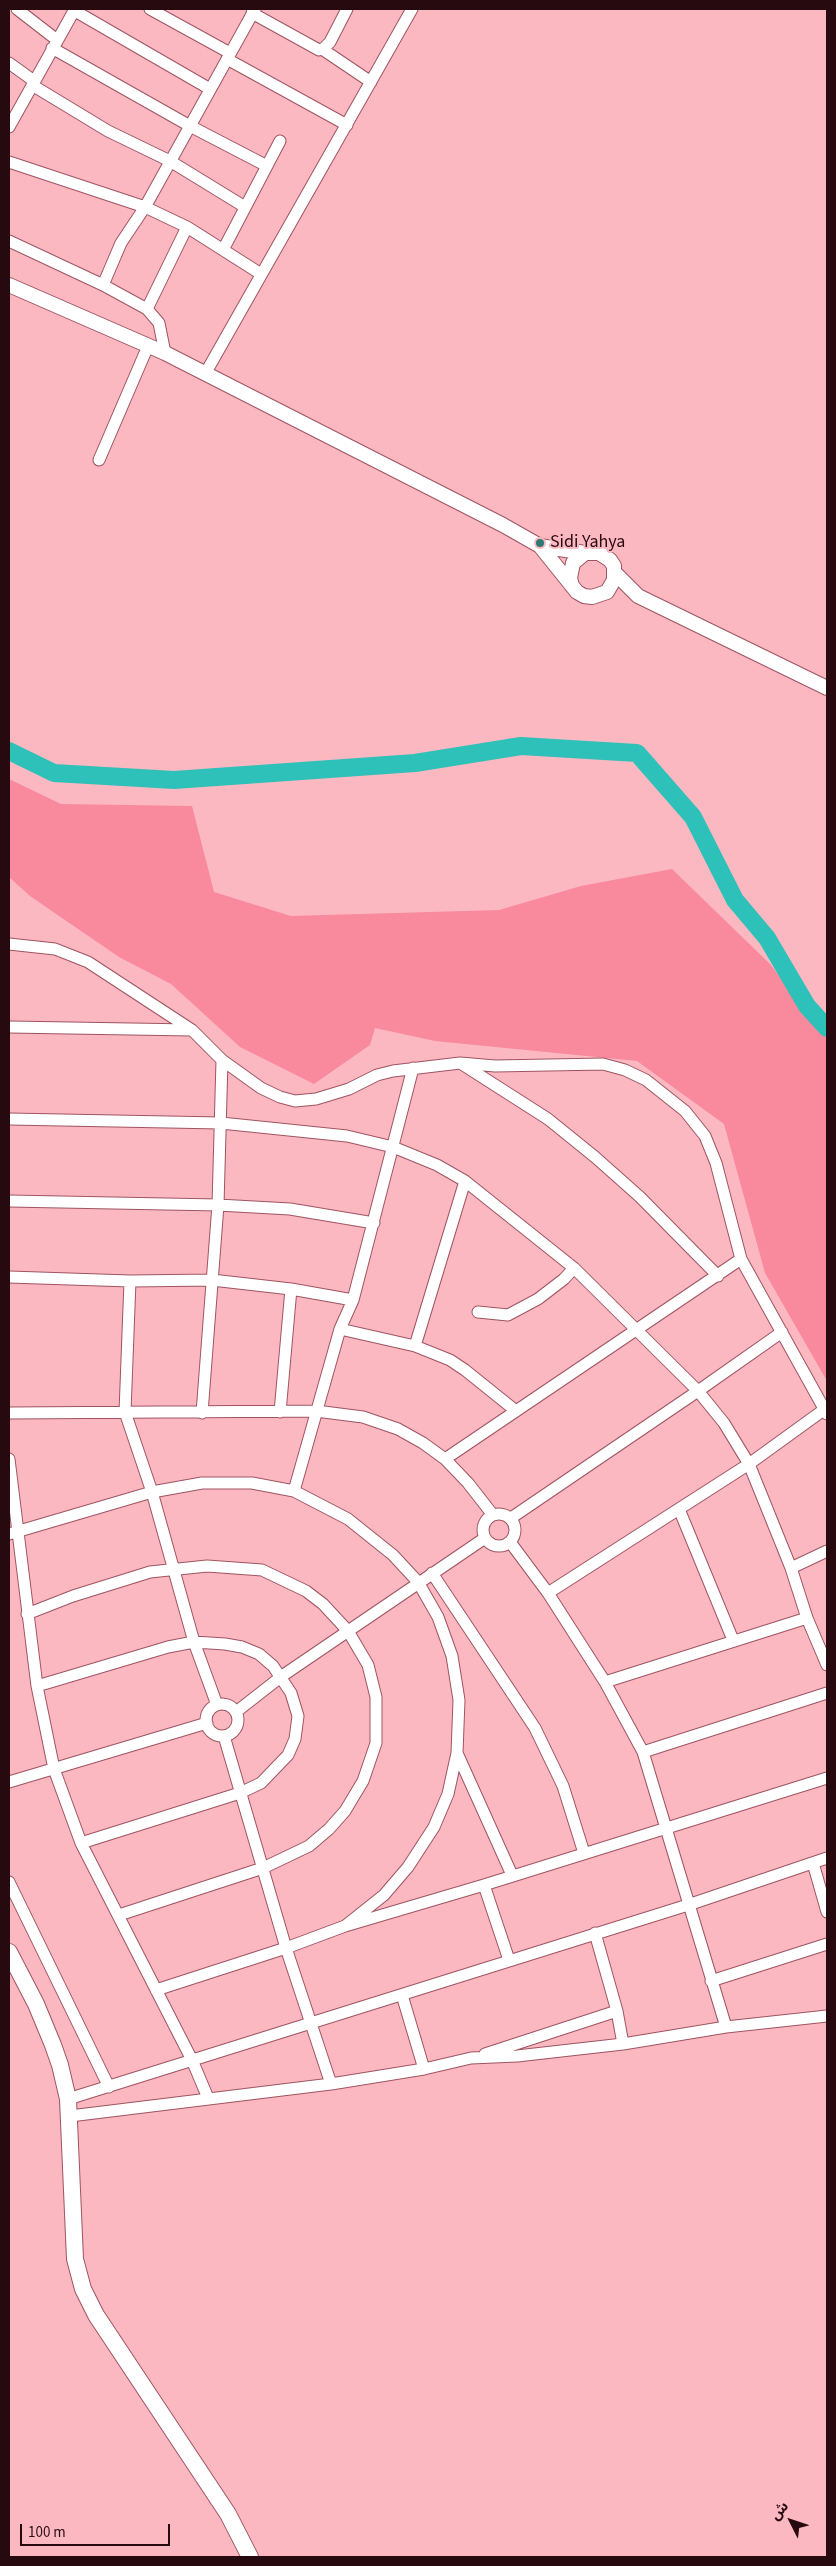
<!DOCTYPE html>
<html>
<head>
<meta charset="utf-8">
<style>
  body { margin:0 }
  #map { position:relative; width:836px; height:2566px; overflow:hidden; background:#fcb8c1; font-family:"Source Sans 3","Noto Sans Arabic",sans-serif }
  canvas { display:block }
  .frame { position:absolute; inset:0; border:10px solid #270a10; pointer-events:none }
  .north { position:absolute; left:766px; top:2496px; width:50px; height:50px; -webkit-text-stroke:4px #fcb8c1; paint-order:stroke; rotate:311deg; font-size:14px; font-weight:700; line-height:20px; text-align:center; color:#270a10 }
  .north::after { content:''; display:block; margin:auto; width:18px; height:22px; background:#270a10; clip-path:polygon(50% 0,100% 100%,50% 72%,0 100%) }
  .scale { position:absolute; left:20px; top:2524px; width:150px; height:22px; box-sizing:border-box; border:2px solid #270a10; border-top:0; padding-left:6px; font-size:15px; line-height:18px; white-space:nowrap; color:#270a10; -webkit-text-stroke:4px #fcb8c1; paint-order:stroke }
</style>
</head>
<body>
<div id="map">
<canvas width="836" height="2566"></canvas>
<div class="frame"></div>
<div class="north">ش</div>
<div class="scale">100 m</div>
</div>
<script>
const context = document.querySelector('canvas').getContext('2d');
context.lineJoin = 'round';
function fill(path, color) { context.fillStyle = color; context.fill(path, 'evenodd'); }
const shape = rows => new Path2D(rows.map(r => 'M' + r).join(''));
function trace(path, color, width, dash) { context.strokeStyle = color; context.lineWidth = width; context.lineCap = dash ? 'butt' : 'round'; context.setLineDash(dash || []); context.stroke(path); }
function label(font, color, halo, rows, align = 'center') {
  context.font = font + ' "Source Sans 3",sans-serif'; context.lineWidth = 4; context.setLineDash([]); context.textBaseline = 'middle'; context.strokeStyle = halo; context.fillStyle = color; for (const [text, x, y, turn = 0] of rows) {
    context.save(); context.translate(x, y); context.rotate((+turn || 0) * Math.PI / 180); context.textAlign = isNaN(turn) ? turn : align; if (halo) context.strokeText(text, 0, 0); context.fillText(text, 0, 0); context.restore();
  }
}
fill(shape([
  [9,779,61,804,192,806,214,892,291,916,499,910,581,886,672,869,770,964,827,1037,827,1381,765,1273,724,1124,637,1061,435,1041,375,1028,370,1045,314,1084,240,1047,171,984,119,957,30,896,9,877]
]), '#f9899d');
trace(shape([
  [9,751,54,773,174,780,415,763,521,746,637,753,693,817,735,900,767,938,807,1006,827,1028]
]), '#2ec1b9', 18);
const minor = shape([
  [17,9,57,40],
  [150,9,230,53],
  [75,11,210,89],
  [252,13,319,50,324,48,330,42,347,9],
  [52,48,190,126,267,166],
  [322,49,371,82],
  [227,59,347,125],
  [9,63,34,81],
  [32,85,108,131,170,161,245,207],
  [9,127,75,9],
  [9,162,145,207,187,227,261,274],
  [9,241,103,285,147,309,159,323,165,353],
  [224,248,280,141],
  [103,285,121,243,145,207,255,9],
  [147,309,187,227],
  [205,374,412,9],
  [99,460,148,346],
  [9,944,55,949,88,962,192,1030,222,1060,261,1088,280,1097,295,1101,316,1099,349,1089,377,1075,393,1071,460,1063,495,1066,603,1064,625,1070,646,1080,685,1111,705,1136,716,1163,741,1259,827,1414],
  [9,1027,192,1030],
  [462,1064,548,1119,595,1157,640,1197,718,1276],
  [9,1119,221,1123,347,1136,393,1147,437,1165,465,1181,574,1268,698,1391,724,1423,749,1464,791,1568,807,1618,827,1665],
  [9,1201,218,1205,290,1209,374,1223],
  [9,1277,130,1281,212,1280,291,1289,353,1300],
  [130,1281,125,1412,152,1492,194,1642,217,1705],
  [478,1312,508,1315,538,1299,564,1279,574,1268],
  [340,1329,415,1346,450,1360,465,1370,516,1411],
  [415,1346,465,1181],
  [280,1412,291,1289],
  [9,1413,316,1411,363,1417,398,1429,423,1443,445,1459,468,1483,493,1515],
  [202,1413,218,1205,222,1060],
  [9,1459,37,1686,54,1769,81,1843,192,2060,208,2098],
  [445,1459,741,1259],
  [294,1491,340,1329,353,1300,413,1068],
  [679,1509,733,1640],
  '483 1530a16 16 0 1 1 32 0a16 16 0 1 1-32 0Z',
  [511,1518,698,1391,782,1332],
  [9,1534,152,1492,202,1483,252,1483,294,1491,348,1519,393,1555,418,1582,438,1617,452,1656,459,1700,457,1753,448,1794,434,1827,408,1867,384,1895,345,1926],
  [510,1542,548,1593,605,1682,643,1752,726,2027],
  [791,1568,827,1551],
  [432,1573,535,1728,563,1786,584,1853],
  [548,1593,749,1464,825,1409],
  [27,1614,73,1596,150,1572,207,1566,262,1570,306,1591,323,1604,348,1631,368,1665,376,1697,376,1743,363,1781,345,1811,329,1829,309,1846,263,1868,119,1915],
  [605,1682,807,1618],
  [37,1686,168,1647,194,1642,225,1644,242,1647,259,1654,273,1666,291,1693,298,1716,295,1739,288,1755,261,1783,240,1793,81,1843],
  '206 1720a16 16 0 1 1 32 0a16 16 0 1 1-32 0Z',
  [236,1712,282,1676,485,1538],
  [224,1736,286,1948,331,2084],
  [643,1752,827,1693],
  [457,1753,512,1875],
  [9,1782,207,1723],
  [813,1863,827,1912],
  [9,1882,109,2087],
  [484,1885,509,1960],
  [595,1933,617,2011],
  [711,1981,827,1944],
  [156,1990,286,1948,345,1926,484,1885,827,1778],
  [402,1995,424,2069],
  [485,2054,617,2011,623,2044],
  [68,2099,688,1905,827,1858],
  [70,2116,331,2084,424,2069,471,2058,517,2056,623,2044,726,2027,827,2016]
]);
const tertiary = shape([
  [9,285,165,353,503,525,540,546,577,592,584,596,592,597,607,592,614,580,614,566,610,560,599,553,585,553,573,563,570,578,572,586],
  [540,546,585,553],
  [615,573,638,596,827,688]
]);
const secondary = shape([
  [9,1952,36,2004,53,2045,60,2065,68,2099,75,2259,83,2289,96,2315,228,2514,250,2557]
]);
trace(minor, '#9f5461', 13);
trace(tertiary, '#9f5461', 16);
trace(secondary, '#9f5461', 18);
trace(minor, '#fff', 11);
trace(tertiary, '#fff', 14);
trace(secondary, '#fff', 16);
for (const [x, y, r, color] of [
  [540,543,5,"#307873"]
]) { const dot = new Path2D(); dot.arc(x, y, r, 0, 2 * Math.PI); context.fillStyle = color; context.fill(dot); trace(dot, '#fcb8c1', 2); }
label('18px', '#270a10', '#fcb8c1', [
  ["Sidi Yahya",550,543]
], 'left');
</script>
</body>
</html>
